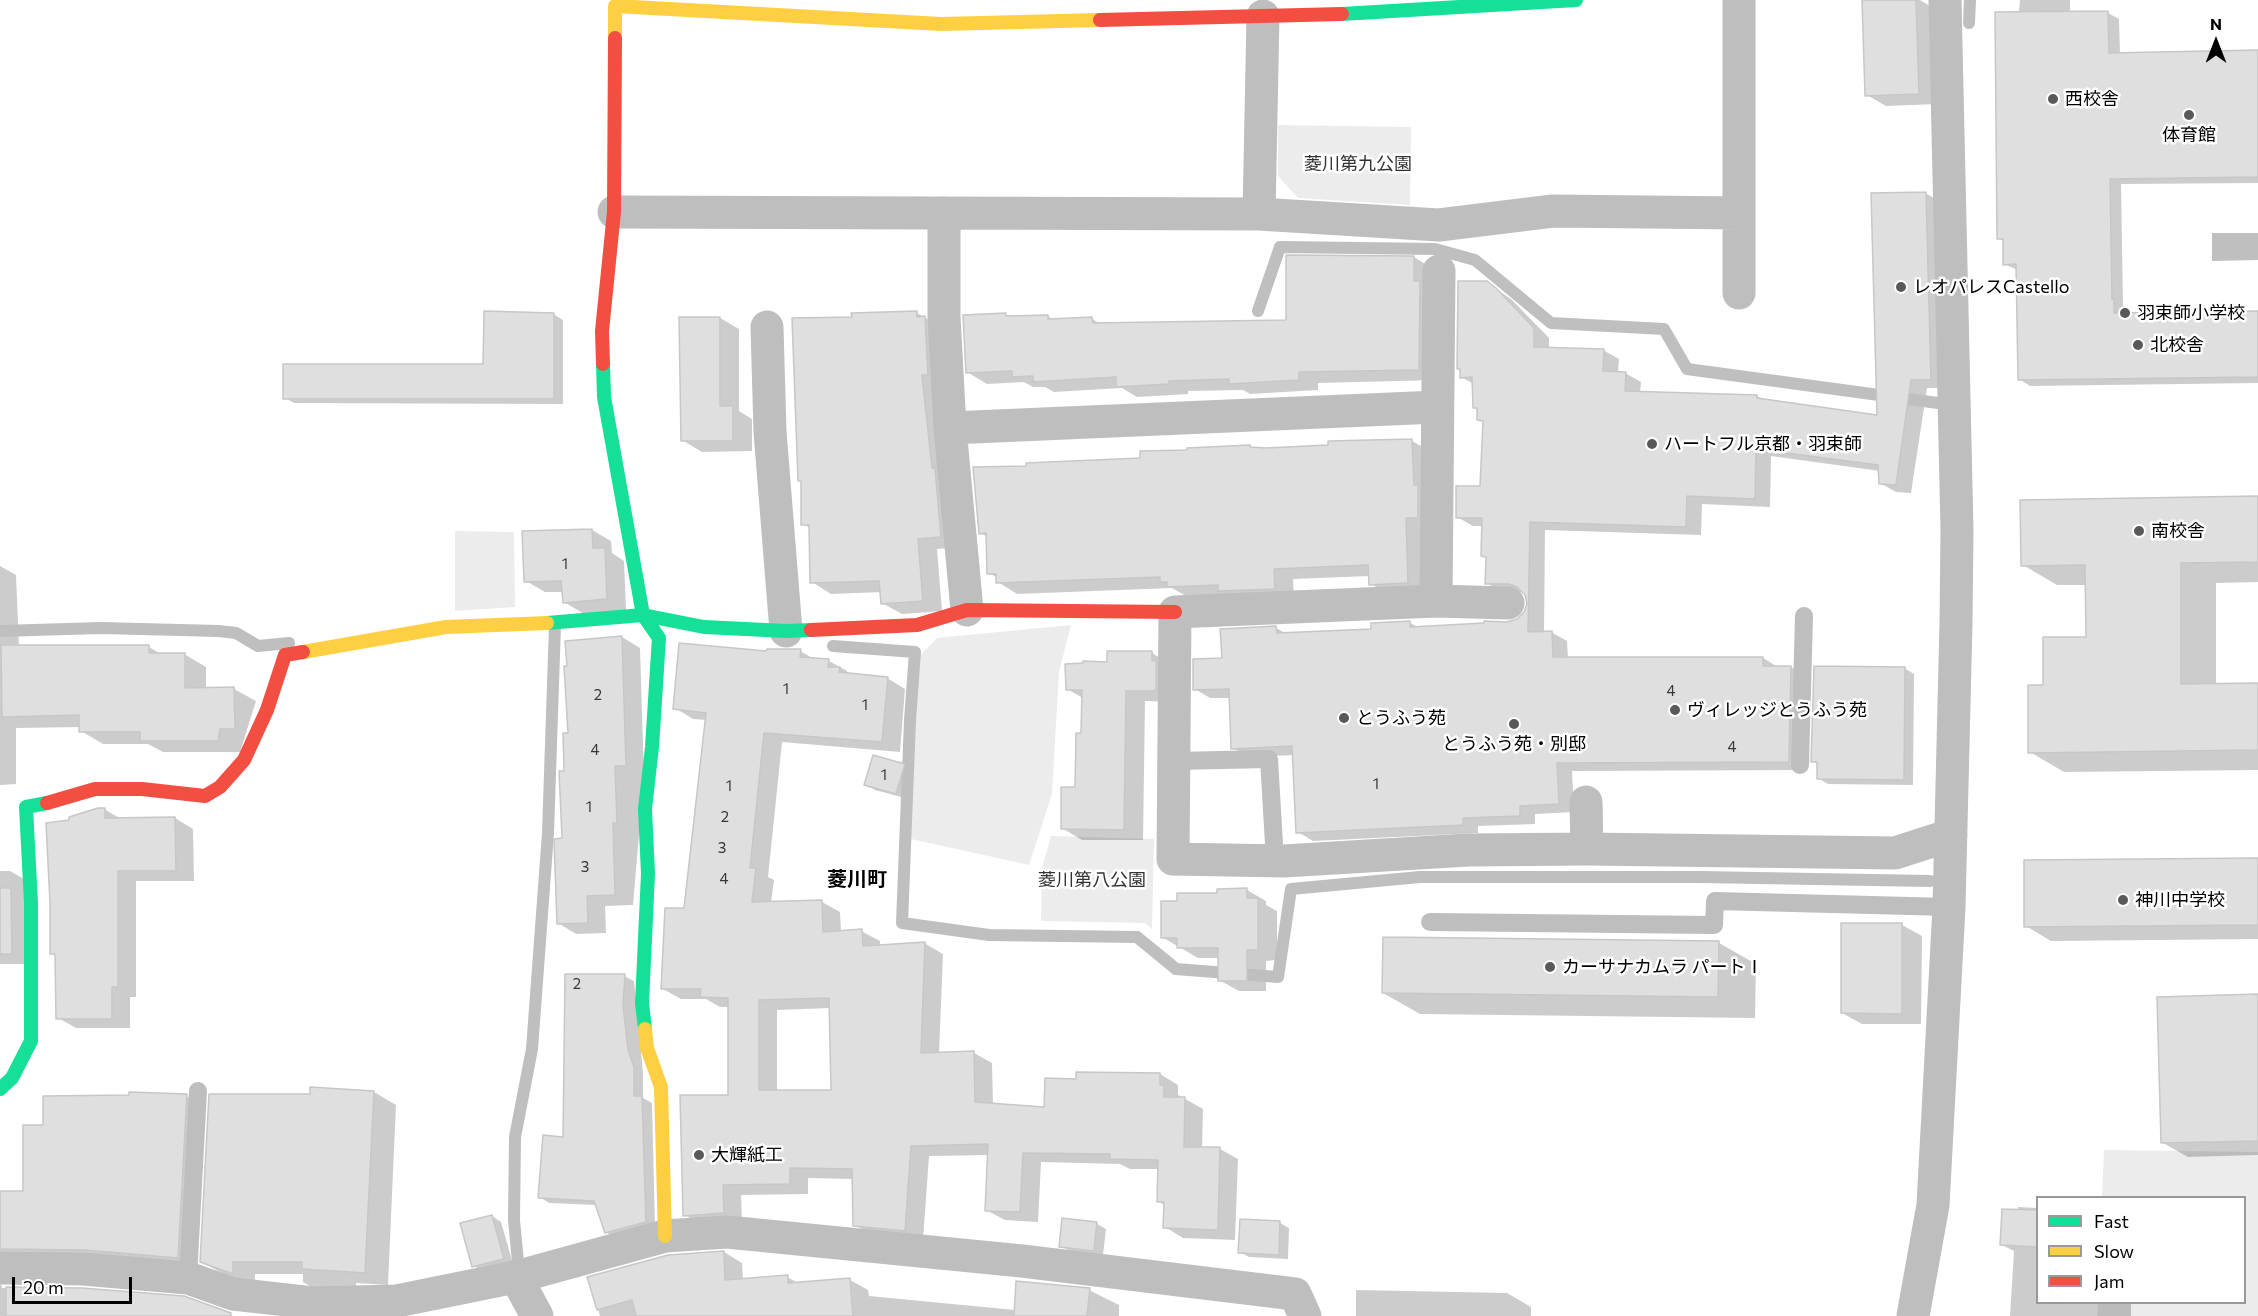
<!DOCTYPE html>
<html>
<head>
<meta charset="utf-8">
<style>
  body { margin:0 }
  #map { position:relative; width:2258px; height:1316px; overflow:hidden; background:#fff; font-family:Commissioner,sans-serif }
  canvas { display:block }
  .legend { position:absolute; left:2036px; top:1196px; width:210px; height:108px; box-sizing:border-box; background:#fff; border:2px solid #999; margin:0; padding:8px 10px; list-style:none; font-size:18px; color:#000 }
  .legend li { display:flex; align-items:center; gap:12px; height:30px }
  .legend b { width:30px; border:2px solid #999 }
  .north { position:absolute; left:2186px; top:12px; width:60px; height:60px; -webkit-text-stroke:4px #fff; paint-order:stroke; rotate:0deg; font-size:16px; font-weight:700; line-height:24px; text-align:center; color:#000 }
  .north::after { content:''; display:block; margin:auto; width:21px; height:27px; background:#000; clip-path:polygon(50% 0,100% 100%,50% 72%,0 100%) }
  .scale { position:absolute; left:12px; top:1277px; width:120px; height:27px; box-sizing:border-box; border:3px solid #000; border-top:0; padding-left:8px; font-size:18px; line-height:21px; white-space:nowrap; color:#000; -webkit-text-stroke:4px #fff; paint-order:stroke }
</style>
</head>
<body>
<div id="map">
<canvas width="2258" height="1316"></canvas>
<ul class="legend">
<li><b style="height:8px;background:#16e098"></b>Fast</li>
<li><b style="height:8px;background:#ffcf43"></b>Slow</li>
<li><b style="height:8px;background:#f24e42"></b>Jam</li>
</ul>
<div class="north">N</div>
<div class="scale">20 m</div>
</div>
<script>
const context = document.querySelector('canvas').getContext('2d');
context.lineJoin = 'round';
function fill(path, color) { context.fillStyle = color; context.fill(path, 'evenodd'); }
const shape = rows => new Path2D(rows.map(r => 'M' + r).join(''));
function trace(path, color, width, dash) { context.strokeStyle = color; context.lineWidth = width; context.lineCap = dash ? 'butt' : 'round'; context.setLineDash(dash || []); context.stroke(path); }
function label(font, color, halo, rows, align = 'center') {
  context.font = font + ' Commissioner,"Noto Sans JP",sans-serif'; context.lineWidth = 5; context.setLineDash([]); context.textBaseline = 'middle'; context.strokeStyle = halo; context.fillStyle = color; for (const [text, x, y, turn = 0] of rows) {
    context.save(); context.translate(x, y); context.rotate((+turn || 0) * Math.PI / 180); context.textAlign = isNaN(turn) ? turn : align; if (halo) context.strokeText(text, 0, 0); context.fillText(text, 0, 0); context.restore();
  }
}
fill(shape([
  [1278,125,1411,127,1410,205,1298,198,1278,176],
  [455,531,514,532,515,607,455,611],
  [1071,625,1059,672,1052,794,1029,865,911,839,917,659,937,638],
  [1051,836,1154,839,1152,929,1145,923,1041,921,1042,868],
  [2104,1150,2258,1152,2258,1316,2097,1316,2098,1303,2244,1302,2244,1198,2102,1197]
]), '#ececec');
fill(shape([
  [2212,233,2258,233,2258,260,2212,261]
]), '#bfbfbf');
fill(shape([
  [1863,0,1920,0,1935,9,1938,104,1886,106,1867,95],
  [2020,0,2070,0,2070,13,2108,13,2119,19,2120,54,2258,52,2258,183,2121,184,2123,305,2125,307,2125,314,2258,312,2258,383,2030,386,2019,379,2018,270,2004,264,2004,241,1999,238],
  [1925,193,1941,202,1946,388,1927,388,1911,493,1896,492,1880,483,1880,471,1771,456,1770,507,1702,504,1701,535,1545,530,1544,633,1551,632,1567,641,1568,659,1763,658,1778,667,1791,667,1806,676,1804,770,1572,771,1574,812,1535,814,1535,824,1478,826,1478,833,1313,841,1298,832,1294,755,1248,757,1233,748,1231,698,1210,698,1195,689,1223,659,1276,628,1287,634,1373,630,1409,622,1419,628,1508,623,1518,621,1525,614,1528,603,1525,592,1502,592,1487,583,1487,558,1482,555,1483,526,1473,526,1457,517,1482,488,1485,423,1478,419,1479,409,1475,407,1474,384,1461,377,1486,282,1511,299,1549,338,1549,349,1603,350,1619,359,1618,373,1625,373,1641,382,1640,393,1757,396,1765,401,1879,416],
  [1414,257,1433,269,1438,380,1318,383,1318,390,1250,394,1243,390,1188,391,1188,394,1137,397,1122,388,1054,392,1045,387,1033,387,1024,382,987,384,967,372,1005,314,1011,317,1048,316,1055,321,1092,319,1101,324,1287,321],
  [917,313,936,324,960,547,937,549,942,611,902,614,882,603,882,592,831,594,812,582,810,528,803,524,803,482,800,480,853,319],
  [553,314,563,320,563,404,294,403,285,398,484,365],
  [720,318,739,329,739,411,752,419,752,451,702,452,682,440],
  [1412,441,1432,452,1427,594,1390,595,1371,584,1370,576,1293,579,1294,599,1188,597,1172,588,1017,594,998,582,998,578,989,573,988,537,980,533,1028,468,1142,459,1188,452,1249,446,1254,449,1330,446,1330,442],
  [2258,497,2258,582,2216,583,2216,685,2258,685,2258,770,2064,772,2030,752,2045,687,2088,639,2087,585,2057,585,2023,565],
  [592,530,611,541,612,553,624,561,626,610,584,614,564,602,563,592,545,592,526,581],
  [0,566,16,575,19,647,149,647,161,654,184,654,206,667,206,689,234,689,256,701,240,752,163,752,148,744,103,744,81,731,81,727,16,728,16,784,0,785],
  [622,637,640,648,644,776,633,905,605,906,606,933,576,934,558,923,566,773,570,734],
  [800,651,816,660,829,661,847,671,847,673,887,678,905,689,900,752,782,742,768,877,774,880,771,903,822,902,840,912,841,932,861,931,880,941,880,946,924,943,943,954,939,1054,974,1053,992,1063,993,1105,1046,1108,1077,1080,1160,1074,1178,1085,1178,1095,1203,1109,1202,1149,1220,1149,1238,1159,1235,1240,1183,1238,1165,1227,1166,1206,1158,1201,1160,1169,1130,1169,1120,1164,1041,1162,1038,1222,1005,1220,986,1210,989,1155,929,1156,923,1240,873,1235,855,1225,853,1179,808,1178,808,1194,741,1195,742,1223,703,1226,685,1215,730,1096,730,1007,720,1007,706,999,681,999,663,989,686,910,707,720,693,719,675,708,768,653],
  [831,1008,832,1092,777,1092,777,1010],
  [1152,653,1171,664,1175,702,1145,701,1143,840,1082,840,1062,828,1076,788,1083,735,1083,698,1067,689,1108,664],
  [1904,668,1914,674,1913,785,1828,784,1818,778,1819,764,1813,761],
  [904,765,913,771,905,798,875,790,866,785],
  [104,809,121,819,175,818,193,829,194,881,136,881,136,997,130,997,130,1028,76,1028,58,1018,56,956,51,953,70,821],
  [2258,859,2258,939,2051,941,2026,926],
  [0,871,10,871,29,882,31,964,0,964],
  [1247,890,1266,901,1266,905,1277,911,1277,960,1266,961,1266,991,1239,991,1219,980,1219,958,1198,958,1162,937,1179,903],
  [1842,925,1902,925,1922,936,1921,1024,1862,1024,1842,1013],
  [1719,943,1756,964,1755,1018,1420,1014,1383,993],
  [624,976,634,981,643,1073,643,1098,652,1103,655,1227,615,1238,606,1232,597,1205,549,1203,540,1197,565,1138],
  [2258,995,2258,1155,2188,1157,2163,1143],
  [374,1092,396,1105,388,1285,356,1283,356,1296,325,1295,303,1282,303,1274,255,1274,255,1286,225,1275,202,1262,312,1096],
  [186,1096,205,1106,196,1268,0,1278,0,1193,25,1193,45,1127],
  [2018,1207,2038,1208,2038,1302,2131,1302,2131,1316,2010,1316,2014,1251,2002,1245,2018,1211],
  [492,1216,501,1222,513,1264,483,1271,474,1266],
  [1064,1220,1097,1224,1106,1229,1103,1255,1070,1251,1061,1246],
  [1280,1223,1289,1228,1288,1259,1249,1257,1240,1252],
  [724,1252,742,1263,743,1280,787,1277,798,1283,850,1280,868,1290,869,1296,1015,1310,1089,1290,1119,1305,1119,1316,600,1316,595,1298],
  [0,1280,2,1288,82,1289,234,1316,0,1316],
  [1356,1290,1507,1293,1531,1307,1531,1316,1356,1316]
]), '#0003');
trace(shape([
  [1969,23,1970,0],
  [1258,311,1280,247,1435,249,1475,260,1551,323,1664,329,1687,369,1938,403],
  [0,631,101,628,219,631,236,633,258,646,289,643],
  [833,646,915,652,910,720,902,923,989,935,1137,937,1176,969,1278,977,1291,889,1420,877,1700,877,1930,881],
  [523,1273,518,1262,514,1220,515,1137,532,1049,548,833,555,625]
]), '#bfbfbf', 12);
const building = shape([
  [1862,0,1916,0,1919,94,1865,96,1862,0],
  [2108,11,2109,53,2258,50,2258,177,2110,179,2112,299,2114,299,2114,313,2258,311,2258,377,2018,380,2016,264,2003,265,2003,239,1997,239,1995,12,2108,11],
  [1926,192,1931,380,1911,380,1896,485,1879,484,1878,465,1756,449,1755,499,1687,496,1686,527,1530,522,1528,632,1552,631,1553,657,1763,657,1763,666,1791,666,1789,762,1557,763,1559,804,1520,806,1520,816,1463,818,1463,825,1296,833,1292,746,1231,749,1229,689,1193,690,1193,659,1222,658,1220,629,1276,626,1277,633,1371,629,1371,623,1410,621,1410,627,1484,623,1484,621,1507,622,1517,619,1524,612,1527,604,1525,595,1517,587,1509,584,1485,584,1486,557,1481,556,1482,518,1456,518,1456,486,1480,486,1483,421,1477,420,1477,408,1473,408,1472,377,1460,378,1460,369,1457,369,1458,281,1487,281,1496,288,1534,328,1534,347,1604,349,1603,371,1626,372,1625,391,1757,395,1757,398,1877,415,1871,193,1926,192],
  [1286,255,1414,256,1414,281,1420,281,1419,370,1299,372,1299,380,1229,384,1229,379,1169,381,1169,384,1116,387,1116,377,1033,382,1033,376,1012,377,1012,371,966,373,963,315,1006,313,1006,316,1048,315,1048,319,1092,317,1093,323,1286,320,1286,255],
  [484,311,554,313,554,399,283,399,283,364,483,364,484,311],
  [917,311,917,317,925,316,928,375,922,375,932,468,935,468,941,537,918,539,923,601,881,604,879,581,810,583,809,525,801,525,801,481,798,481,792,318,852,317,851,313,917,311],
  [679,317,720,317,720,406,733,406,733,441,681,441,679,317],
  [1412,439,1414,485,1418,485,1418,518,1406,518,1408,583,1369,585,1368,565,1274,569,1275,589,1218,591,1218,585,1167,587,1167,582,1160,582,1160,577,996,583,996,574,987,574,986,533,979,534,973,467,1026,466,1026,463,1140,458,1140,451,1187,450,1187,448,1250,445,1250,447,1266,448,1328,445,1328,441,1412,439],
  [2258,496,2258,562,2181,563,2181,684,2258,683,2258,750,2028,753,2028,685,2043,685,2043,637,2086,637,2085,565,2021,566,2020,500,2258,496],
  [592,529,593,548,605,548,607,599,563,603,561,581,524,582,522,531,592,529],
  [622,636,626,766,615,766,617,823,613,823,615,895,587,896,588,923,557,924,554,839,562,838,559,771,564,771,563,733,568,733,564,666,567,666,565,641,622,636],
  [679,643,766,651,767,649,801,649,800,657,829,659,828,667,840,667,839,672,888,677,882,742,764,733,750,868,756,868,752,902,822,900,823,932,862,929,863,946,925,942,921,1053,974,1051,975,1102,1044,1107,1045,1078,1076,1079,1076,1072,1160,1073,1160,1085,1164,1085,1164,1097,1185,1097,1184,1147,1220,1147,1218,1230,1163,1228,1164,1202,1157,1202,1158,1160,1110,1159,1110,1154,1023,1153,1020,1212,985,1211,988,1144,911,1146,905,1231,853,1226,852,1169,790,1168,790,1184,723,1185,724,1213,683,1216,680,1095,728,1095,728,998,700,997,701,989,661,989,665,908,684,908,706,713,673,709,679,643],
  [829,998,831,1090,759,1090,759,1000,829,998],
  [1,645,149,645,149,653,185,653,185,688,234,687,235,729,220,729,218,741,140,741,140,732,79,732,79,715,2,717,1,645],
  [1107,651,1152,651,1152,661,1156,660,1156,691,1126,691,1124,830,1061,829,1061,787,1075,787,1076,733,1081,733,1082,690,1066,690,1065,664,1083,663,1083,661,1107,662,1107,651],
  [1814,666,1905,667,1904,780,1817,779,1817,762,1811,762,1814,666],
  [873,755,905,764,896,794,864,785,873,755],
  [98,808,105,808,105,818,175,817,176,871,118,871,118,987,112,987,112,1019,56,1019,55,954,50,954,50,903,46,823,69,820,69,817,98,808],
  [2258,858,2258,925,2024,927,2024,860,2258,858],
  [0,888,11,888,12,954,0,954,0,888],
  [1247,888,1247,898,1258,898,1258,950,1247,950,1247,981,1218,981,1218,948,1177,948,1177,938,1161,938,1161,901,1177,901,1177,893,1217,893,1217,889,1247,888],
  [1841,923,1902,923,1902,1014,1841,1013,1841,923],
  [1383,937,1719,941,1718,997,1382,993,1383,937],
  [565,974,625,974,623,1005,628,1050,634,1067,634,1096,642,1096,646,1222,605,1233,594,1201,538,1198,543,1135,563,1137,565,974],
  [2258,994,2258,1141,2161,1143,2157,997,2258,994],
  [310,1087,374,1091,365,1273,302,1269,302,1262,233,1262,233,1274,200,1262,209,1094,310,1094,310,1087],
  [129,1092,187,1094,178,1258,85,1250,0,1249,0,1191,23,1191,23,1125,43,1125,43,1096,129,1095,129,1092],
  [2002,1209,2037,1210,2037,1247,2000,1245,2002,1209],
  [492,1215,504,1259,472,1267,460,1223,492,1215],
  [1062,1218,1097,1222,1094,1251,1059,1247,1062,1218],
  [1240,1219,1280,1221,1279,1255,1238,1253,1240,1219],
  [724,1251,725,1280,788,1275,788,1283,850,1278,853,1316,636,1316,632,1300,597,1310,587,1277,668,1255,724,1251],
  [1016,1281,1090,1288,1087,1316,1014,1316,1016,1281],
  [6,1287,82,1288,184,1296,231,1313,231,1316,6,1316,6,1287]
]);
fill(building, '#dfdfdf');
trace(building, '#c7c7c7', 1.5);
trace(shape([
  [1174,761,1269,759,1275,861],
  [1800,765,1804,616],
  [1430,922,1714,925,1715,901,1949,907],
  [188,1278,198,1091]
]), '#bebebe', 18);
trace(shape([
  [614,212,1259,214,1439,225,1553,211,1739,213],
  [944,213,944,317,950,428,967,610],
  [1259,214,1263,16],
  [1739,293,1739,0],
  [767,327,770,432,786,631],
  [950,428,1437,407],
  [1436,601,1439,271],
  [1508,603,1436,601,1175,612,1173,859,1284,861,1468,850,1587,849,1895,853,1951,835],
  [1586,802,1587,849],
  [0,1268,83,1269,188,1278,233,1294,313,1303,397,1301,520,1276,665,1236,727,1232,1022,1261,1295,1294,1305,1316],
  [516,1277,537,1316],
  [1913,1316,1933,1205,1949,907,1956,623,1957,530,1945,0]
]), '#bebebe', 33);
trace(shape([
  [1342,14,1576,0],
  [603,364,604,397,643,615,704,627,786,631,811,630],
  [547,623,643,615,659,638,652,747,645,809,648,874,642,1003,645,1029],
  [0,1089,12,1078,31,1041,31,903,26,807,47,803]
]), '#16e098', 14);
trace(shape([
  [615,38,615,6,941,24,1100,20],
  [303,652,446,627,547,623],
  [645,1029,647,1048,661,1087,665,1236]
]), '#ffcf43', 14);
trace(shape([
  [1100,20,1342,14],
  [603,364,602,331,614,212,615,38],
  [811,630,917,625,967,610,1175,612],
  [47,803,95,789,142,789,205,796,220,787,244,760,267,710,285,655,303,652]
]), '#f24e42', 14);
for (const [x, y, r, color] of [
  [2053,99,6,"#595959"],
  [2189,115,6,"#595959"],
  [1901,287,6,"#595959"],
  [2125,313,6,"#595959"],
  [2138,345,6,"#595959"],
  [1652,444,6,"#595959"],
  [2139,531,6,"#595959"],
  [1675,710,6,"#595959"],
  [1344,718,6,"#595959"],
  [1514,724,6,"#595959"],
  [2123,900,6,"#595959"],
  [1550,967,6,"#595959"],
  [699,1155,6,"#595959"]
]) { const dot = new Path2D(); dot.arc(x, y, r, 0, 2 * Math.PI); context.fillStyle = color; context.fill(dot); trace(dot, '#fff', 2); }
label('15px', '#383838', null, [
  ["1",565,564],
  ["1",786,689],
  ["4",1671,691],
  ["2",598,695],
  ["1",865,705],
  ["4",1732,747],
  ["4",595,750],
  ["1",884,775],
  ["1",1376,784],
  ["1",729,786],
  ["1",589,807],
  ["2",725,817],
  ["3",722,848],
  ["3",585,867],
  ["4",724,879],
  ["2",577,984]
]);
label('18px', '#000', '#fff', [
  ["西校舎",2065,99],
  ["体育館",2189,135,"center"],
  ["レオパレスCastello",1913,287],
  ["羽束師小学校",2137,313],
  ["北校舎",2150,345],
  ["ハートフル京都・羽束師",1664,444],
  ["南校舎",2151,531],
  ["ヴィレッジとうふう苑",1687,710],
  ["とうふう苑",1356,718],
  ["とうふう苑・別邸",1514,744,"center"],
  ["神川中学校",2135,900],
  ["カーサナカムラ パートⅠ",1562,967],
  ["大輝紙工",711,1155]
], 'left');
label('18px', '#333', '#fff', [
  ["菱川第九公園",1358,164],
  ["菱川第八公園",1092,880]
]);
label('bold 20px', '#000', '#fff', [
  ["菱川町",857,879]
]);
</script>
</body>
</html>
